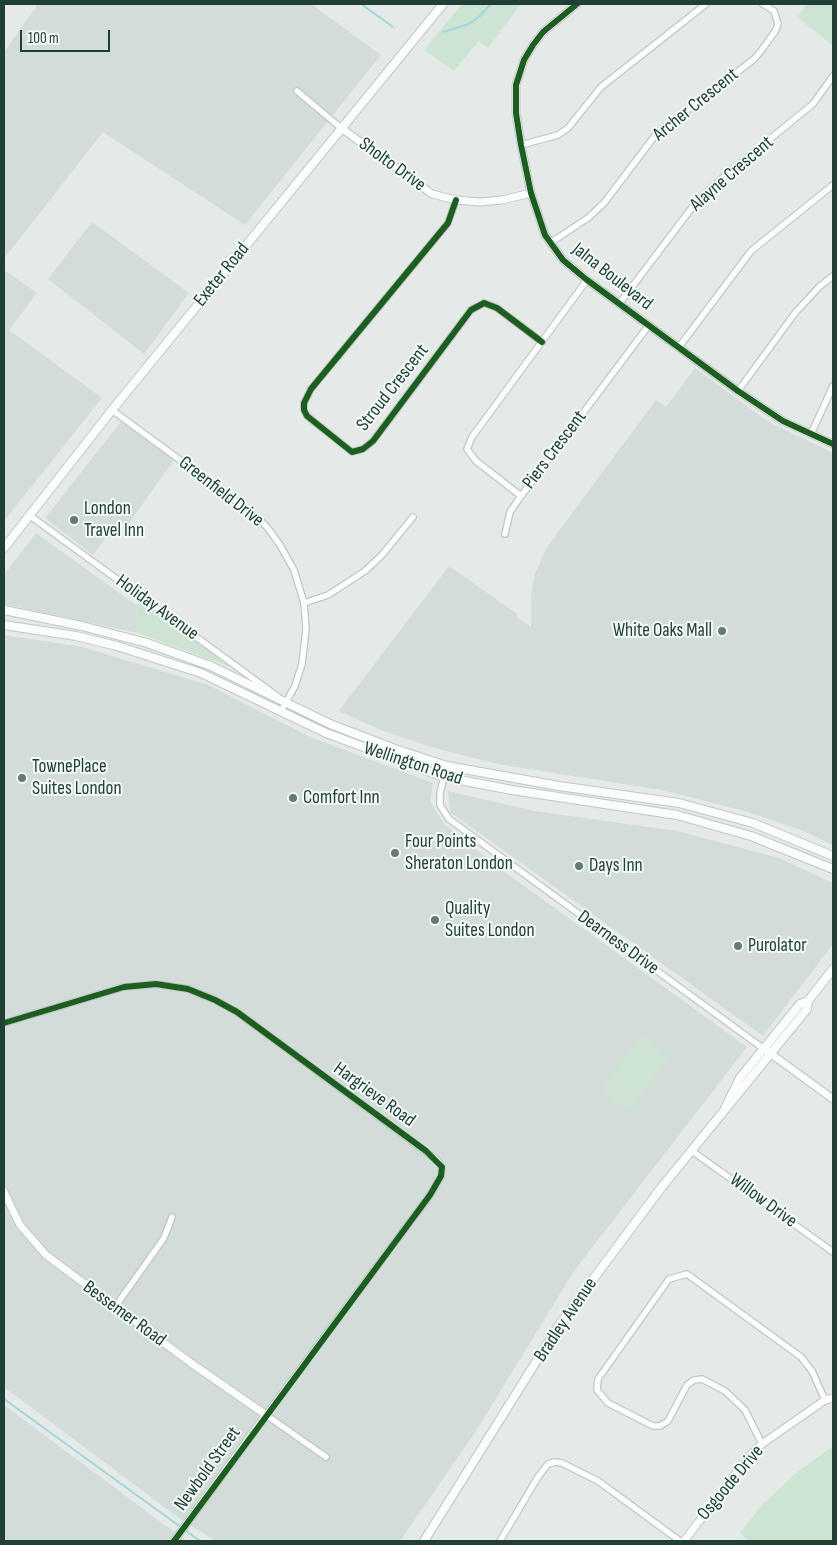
<!DOCTYPE html>
<html>
<head>
<meta charset="utf-8">
<style>
  body { margin:0 }
  #map { position:relative; width:837px; height:1545px; overflow:hidden; background:#e5eae8; font-family:"Sofia Sans Condensed",sans-serif }
  canvas { display:block }
  .frame { position:absolute; inset:0; border:5px solid #204036; pointer-events:none }
  .scale { position:absolute; left:20px; top:30px; width:90px; height:22px; box-sizing:border-box; border:2px solid #204036; border-top:0; padding-left:6px; font-size:15px; line-height:18px; white-space:nowrap; color:#204036; -webkit-text-stroke:4px #f3f9f6; paint-order:stroke }
</style>
</head>
<body>
<div id="map">
<canvas width="837" height="1545"></canvas>
<div class="frame"></div>
<div class="scale">100 m</div>
</div>
<script>
const context = document.querySelector('canvas').getContext('2d');
context.lineJoin = 'round';
function fill(path, color) { context.fillStyle = color; context.fill(path, 'evenodd'); }
const shape = rows => new Path2D(rows.map(r => 'M' + r).join(''));
function trace(path, color, width, dash) { context.strokeStyle = color; context.lineWidth = width; context.lineCap = dash ? 'butt' : 'round'; context.setLineDash(dash || []); context.stroke(path); }
function label(font, color, halo, rows, align = 'center') {
  context.font = font + ' "Sofia Sans Condensed",sans-serif'; context.lineWidth = 4; context.setLineDash([]); context.textBaseline = 'middle'; context.strokeStyle = halo; context.fillStyle = color; for (const [text, x, y, turn = 0] of rows) {
    context.save(); context.translate(x, y); context.rotate((+turn || 0) * Math.PI / 180); context.textAlign = isNaN(turn) ? turn : align; if (halo) context.strokeText(text, 0, 0); context.fillText(text, 0, 0); context.restore();
  }
}
fill(shape([
  [38,4,311,4,381,55,245,225,103,132,4,259,4,52],
  [92,222,189,293,144,354,48,279],
  [4,270,37,293,9,330,102,398,4,521],
  [695,368,767,421,833,453,833,845,801,830,748,812,667,791,498,764,438,749,381,730,339,711,449,566,517,614,516,617,531,627,531,596,535,574,547,547,656,400,666,407],
  [121,422,174,460,127,526,118,520,93,555,45,518],
  [36,533,136,605,138,633,4,604,4,575],
  [4,635,82,647,208,685,310,737,433,783,430,801,444,824,502,870,747,1047,574,1271,476,1431,400,1541,216,1541,183,1521,4,1387],
  [448,791,534,811,677,831,779,858,833,883,833,944,763,1036,450,812],
  [4,1405,186,1541,4,1541]
]), '#d2dcd8');
fill(shape([
  [462,4,521,4,488,48,479,41,454,71,424,50],
  [807,4,833,4,833,46,797,17],
  [138,603,142,603,233,668,138,633,136,605],
  [641,1036,669,1057,628,1111,601,1091],
  [833,1446,833,1541,749,1541,740,1533,762,1505,796,1473]
]), '#cde4d3');
trace(shape([
  [361,4,393,27],
  [443,32,469,24,480,16,491,4],
  [4,1399,200,1541]
]), '#a2d6dc', 2);
const minor = shape([
  [297,91,341,128],
  [521,145,558,135,568,128,601,87,706,4],
  [456,200,448,223,311,389,304,403,304,410,307,416,352,452,363,449,373,441,471,310,484,303,497,308,542,342],
  [550,243,588,218,604,203,657,133,753,60,761,51,776,30,778,24,774,11,763,4],
  [587,280,472,437,467,449,476,461,521,496,649,325],
  [619,304,697,201,728,173,813,104,833,76],
  [679,347,751,251,833,185],
  [738,391,795,313,820,286,833,276],
  [112,410,252,513,267,527,280,545,294,570,304,603,306,629,302,664,295,686,281,711],
  [811,434,833,386],
  [29,515,277,696],
  [505,534,510,512,521,496],
  [304,603,328,595,365,571,382,555,413,517],
  [447,766,440,793,440,805,449,819,764,1049],
  [4,1023,124,987,156,984,188,989,215,1000,237,1012,437,1160,442,1167,441,1176,430,1195,266,1415,326,1457],
  [692,1151,833,1252],
  [115,1307,164,1238,172,1217],
  [762,1444,745,1410,725,1391,702,1379,694,1380,687,1385,668,1421,660,1426,653,1426,608,1403,597,1390,598,1379,669,1279,687,1274,801,1357,812,1371,825,1400],
  [500,1541,538,1477,548,1464,555,1462,562,1463,598,1481,680,1541]
]);
const tertiary = shape([
  [577,4,543,32,533,45,524,60,516,85,516,113,521,145,531,193,545,235,563,260,587,280,738,391,783,421,833,444],
  [341,128,432,194,456,200,480,202,502,200,531,193],
  [767,1051,833,1099],
  [4,1192,20,1225,46,1255,191,1363,266,1415,174,1541],
  [684,1541,749,1456,762,1444,825,1400,833,1398]
]);
const secondary = shape([
  [4,548,112,410,443,4],
  [4,610,82,626,147,643,211,666,330,724,395,749,447,766,559,786,679,803,753,823,833,856],
  [4,625,76,636,117,646,201,673,326,733,444,777,512,790,677,815,751,836,833,869],
  [725,1108,740,1078,800,1004,808,1001,833,969],
  [424,1541,559,1325,661,1188,807,1009,808,1001]
]);
trace(minor, '#c2c7c5', 8);
trace(tertiary, '#c2c7c5', 9);
trace(secondary, '#c0c8c5', 10);
trace(minor, '#fbfcfc', 5.5);
trace(tertiary, '#fbfcfc', 7);
trace(secondary, '#fbfcfc', 8);
trace(shape([
  [577,4,543,32,533,45,524,60,516,85,516,113,521,145,531,193,545,235,563,260,587,280,738,391,783,421,833,444],
  [456,200,448,223,311,389,304,403,304,410,307,416,352,452,363,449,373,441,471,310,484,303,497,308,542,342],
  [4,1023,124,987,156,984,188,989,215,1000,237,1012,426,1151,442,1167,441,1176,430,1195,174,1541]
]), '#1b5e20', 6);
for (const [x, y, r, color] of [
  [74,520,5,"#657c74"],
  [722,631,5,"#657c74"],
  [22,778,5,"#657c74"],
  [293,798,5,"#657c74"],
  [395,853,5,"#657c74"],
  [579,866,5,"#657c74"],
  [435,920,5,"#657c74"],
  [738,946,5,"#657c74"]
]) { const dot = new Path2D(); dot.arc(x, y, r, 0, 2 * Math.PI); context.fillStyle = color; context.fill(dot); trace(dot, '#f3f9f6', 2); }
label('19px', '#204036', '#f3f9f6', [
  ["Archer Crescent",696,105,-39],
  ["Sholto Drive",392,165,36],
  ["Alayne Crescent",732,174,-41],
  ["Exeter Road",222,275,-51],
  ["Jalna Boulevard",612,277,38],
  ["Stroud Crescent",393,388,-52],
  ["Piers Crescent",555,450,-53],
  ["Greenfield Drive",221,492,38],
  ["Holiday Avenue",157,608,36],
  ["Wellington Road",413,764,18],
  ["Dearness Drive",618,943,36],
  ["Hargrieve Road",374,1095,36],
  ["Willow Drive",763,1201,36],
  ["Bessemer Road",124,1314,36],
  ["Bradley Avenue",566,1320,-56],
  ["Newbold Street",208,1469,-54],
  ["Osgoode Drive",731,1483,-50]
]);
label('19px', '#204036', '#f3f9f6', [
  ["London",84,509],
  ["Travel Inn",84,531],
  ["White Oaks Mall",712,631,"right"],
  ["TownePlace",32,767],
  ["Suites London",32,789],
  ["Comfort Inn",303,798],
  ["Four Points",405,842],
  ["Sheraton London",405,864],
  ["Days Inn",589,866],
  ["Quality",445,909],
  ["Suites London",445,931],
  ["Purolator",748,946]
], 'left');
</script>
</body>
</html>
